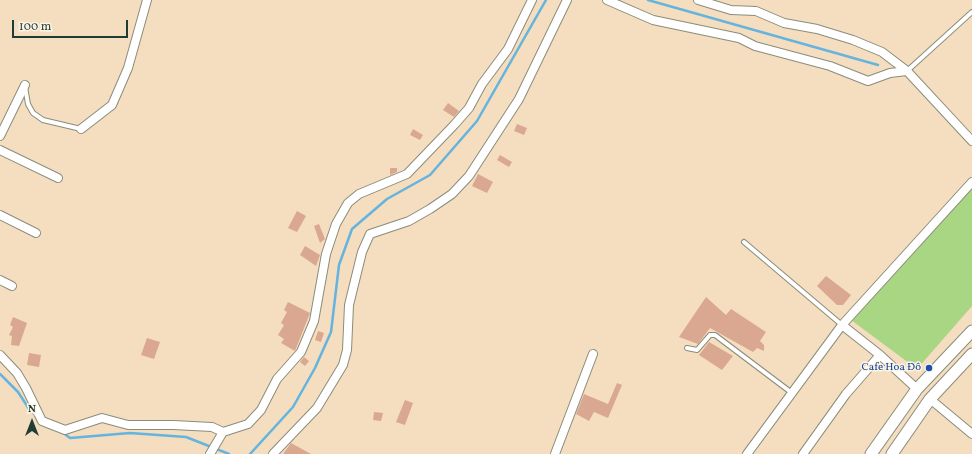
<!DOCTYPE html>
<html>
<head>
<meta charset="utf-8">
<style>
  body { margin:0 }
  #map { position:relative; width:972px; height:454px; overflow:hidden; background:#f5ddc0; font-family:Vollkorn,serif }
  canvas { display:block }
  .north { position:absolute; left:12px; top:402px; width:40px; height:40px; -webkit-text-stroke:3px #fcf5e5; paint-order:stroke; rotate:0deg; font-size:11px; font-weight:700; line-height:16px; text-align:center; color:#1f3d34 }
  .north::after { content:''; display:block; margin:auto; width:14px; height:18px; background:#1f3d34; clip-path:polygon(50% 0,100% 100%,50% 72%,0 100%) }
  .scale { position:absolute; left:12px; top:20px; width:116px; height:18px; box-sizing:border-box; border:2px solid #1f3d34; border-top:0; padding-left:5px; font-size:12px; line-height:14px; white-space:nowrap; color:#1f3d34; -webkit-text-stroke:3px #fcf5e5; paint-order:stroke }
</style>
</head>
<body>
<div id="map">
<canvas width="972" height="454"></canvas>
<div class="north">N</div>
<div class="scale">100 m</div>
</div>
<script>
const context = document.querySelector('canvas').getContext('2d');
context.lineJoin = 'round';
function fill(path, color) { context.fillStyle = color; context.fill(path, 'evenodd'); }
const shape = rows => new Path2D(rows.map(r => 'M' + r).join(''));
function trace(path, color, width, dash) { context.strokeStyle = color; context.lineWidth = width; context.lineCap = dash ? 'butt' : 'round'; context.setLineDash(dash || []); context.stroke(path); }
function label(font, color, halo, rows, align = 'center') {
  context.font = font + ' Vollkorn,serif'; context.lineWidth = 3; context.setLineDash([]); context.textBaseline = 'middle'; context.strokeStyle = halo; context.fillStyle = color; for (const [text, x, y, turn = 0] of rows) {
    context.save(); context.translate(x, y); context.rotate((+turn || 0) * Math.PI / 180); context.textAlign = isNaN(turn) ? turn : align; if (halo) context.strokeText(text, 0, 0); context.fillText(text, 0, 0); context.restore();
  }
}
fill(shape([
  [972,189,972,306,917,369,851,320]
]), '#a9d683');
trace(shape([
  [648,0,878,65],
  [0,374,18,392,31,412,36,415],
  [62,432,70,438,130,433,186,437,229,454],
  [250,454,293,407,315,368,331,332,339,265,352,229,387,199,430,175,477,121,546,0]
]), '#64b4de', 2.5);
fill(shape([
  [448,103,459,111,454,117,443,110],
  [517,124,527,128,524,135,514,131],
  [413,129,423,135,420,140,410,135],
  [500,155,512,162,509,167,497,160],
  [390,168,397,168,397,172,390,175],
  [478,174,493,182,487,193,472,186],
  [297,211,306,216,297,232,288,228],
  [319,224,325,239,320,243,314,226],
  [305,246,320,255,316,266,300,255],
  [826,276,851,295,843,305,837,305,817,286],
  [706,297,726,315,731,309,766,332,760,341,764,345,764,351,757,348,753,352,710,328,698,344,679,337],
  [288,302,310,313,295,351,281,343,284,339,278,335,284,325,281,323,287,312,284,310],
  [13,317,27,323,19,346,11,345,12,336,9,335,13,327,10,325],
  [318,331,324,333,321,342,315,340],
  [147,338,160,342,154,359,141,355],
  [709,342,733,356,722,370,699,355],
  [29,353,41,355,39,367,27,365],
  [304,357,309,361,305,366,300,362],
  [617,383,622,385,608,418,594,412,589,421,576,414,584,394,608,404],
  [405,400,413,403,405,425,396,422],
  [374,412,383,413,381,421,373,420],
  [291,443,311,454,283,454]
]), '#daa891');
const lane = shape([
  [907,71,972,12],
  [25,87,28,104,33,113,43,120,81,129],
  [744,242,842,325],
  [687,348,697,350,710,335,715,335,792,393]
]);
const street = shape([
  [607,0,653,20,739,38,755,46,830,66,868,81,890,73,907,71],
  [698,0,731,10,756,11,784,23,817,29,853,40,882,52,907,71,972,141],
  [81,129,112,105,128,68,147,0],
  [0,136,25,85],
  [0,150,58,178],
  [0,215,36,233],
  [0,280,12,286],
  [842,325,880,355,917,389],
  [0,355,17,373,26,388,42,421,65,430,102,418,128,425,173,425,212,427,223,432,248,424,261,410,277,379,301,352,314,321,326,254,336,224,348,203,359,194,407,174,455,124,469,108,482,84,508,49,532,0],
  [930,399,972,434],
  [210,454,223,432],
  [273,454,317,408,343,365,347,350,349,305,362,252,370,234,409,221,430,209,452,194,469,176,519,99,567,0],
  [555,454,593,354],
  [747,454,842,325,972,182],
  [803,454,846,394,880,355]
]);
const secondary = shape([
  [871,454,917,389,972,331],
  [892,454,930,399,972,354]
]);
trace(lane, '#8a8d7a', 6);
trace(street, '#8a8d7a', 10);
trace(secondary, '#8a8d7a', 13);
trace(lane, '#fff', 4);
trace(street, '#fff', 8);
trace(secondary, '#fff', 11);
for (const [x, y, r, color] of [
  [929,368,4,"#1a4fb4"]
]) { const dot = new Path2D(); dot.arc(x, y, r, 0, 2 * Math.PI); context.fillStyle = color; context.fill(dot); trace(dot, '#fcf5e5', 1.5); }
label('11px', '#164399', '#fcf5e5', [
  ["Cafe Hoa Đô",921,368]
], 'right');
</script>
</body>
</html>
